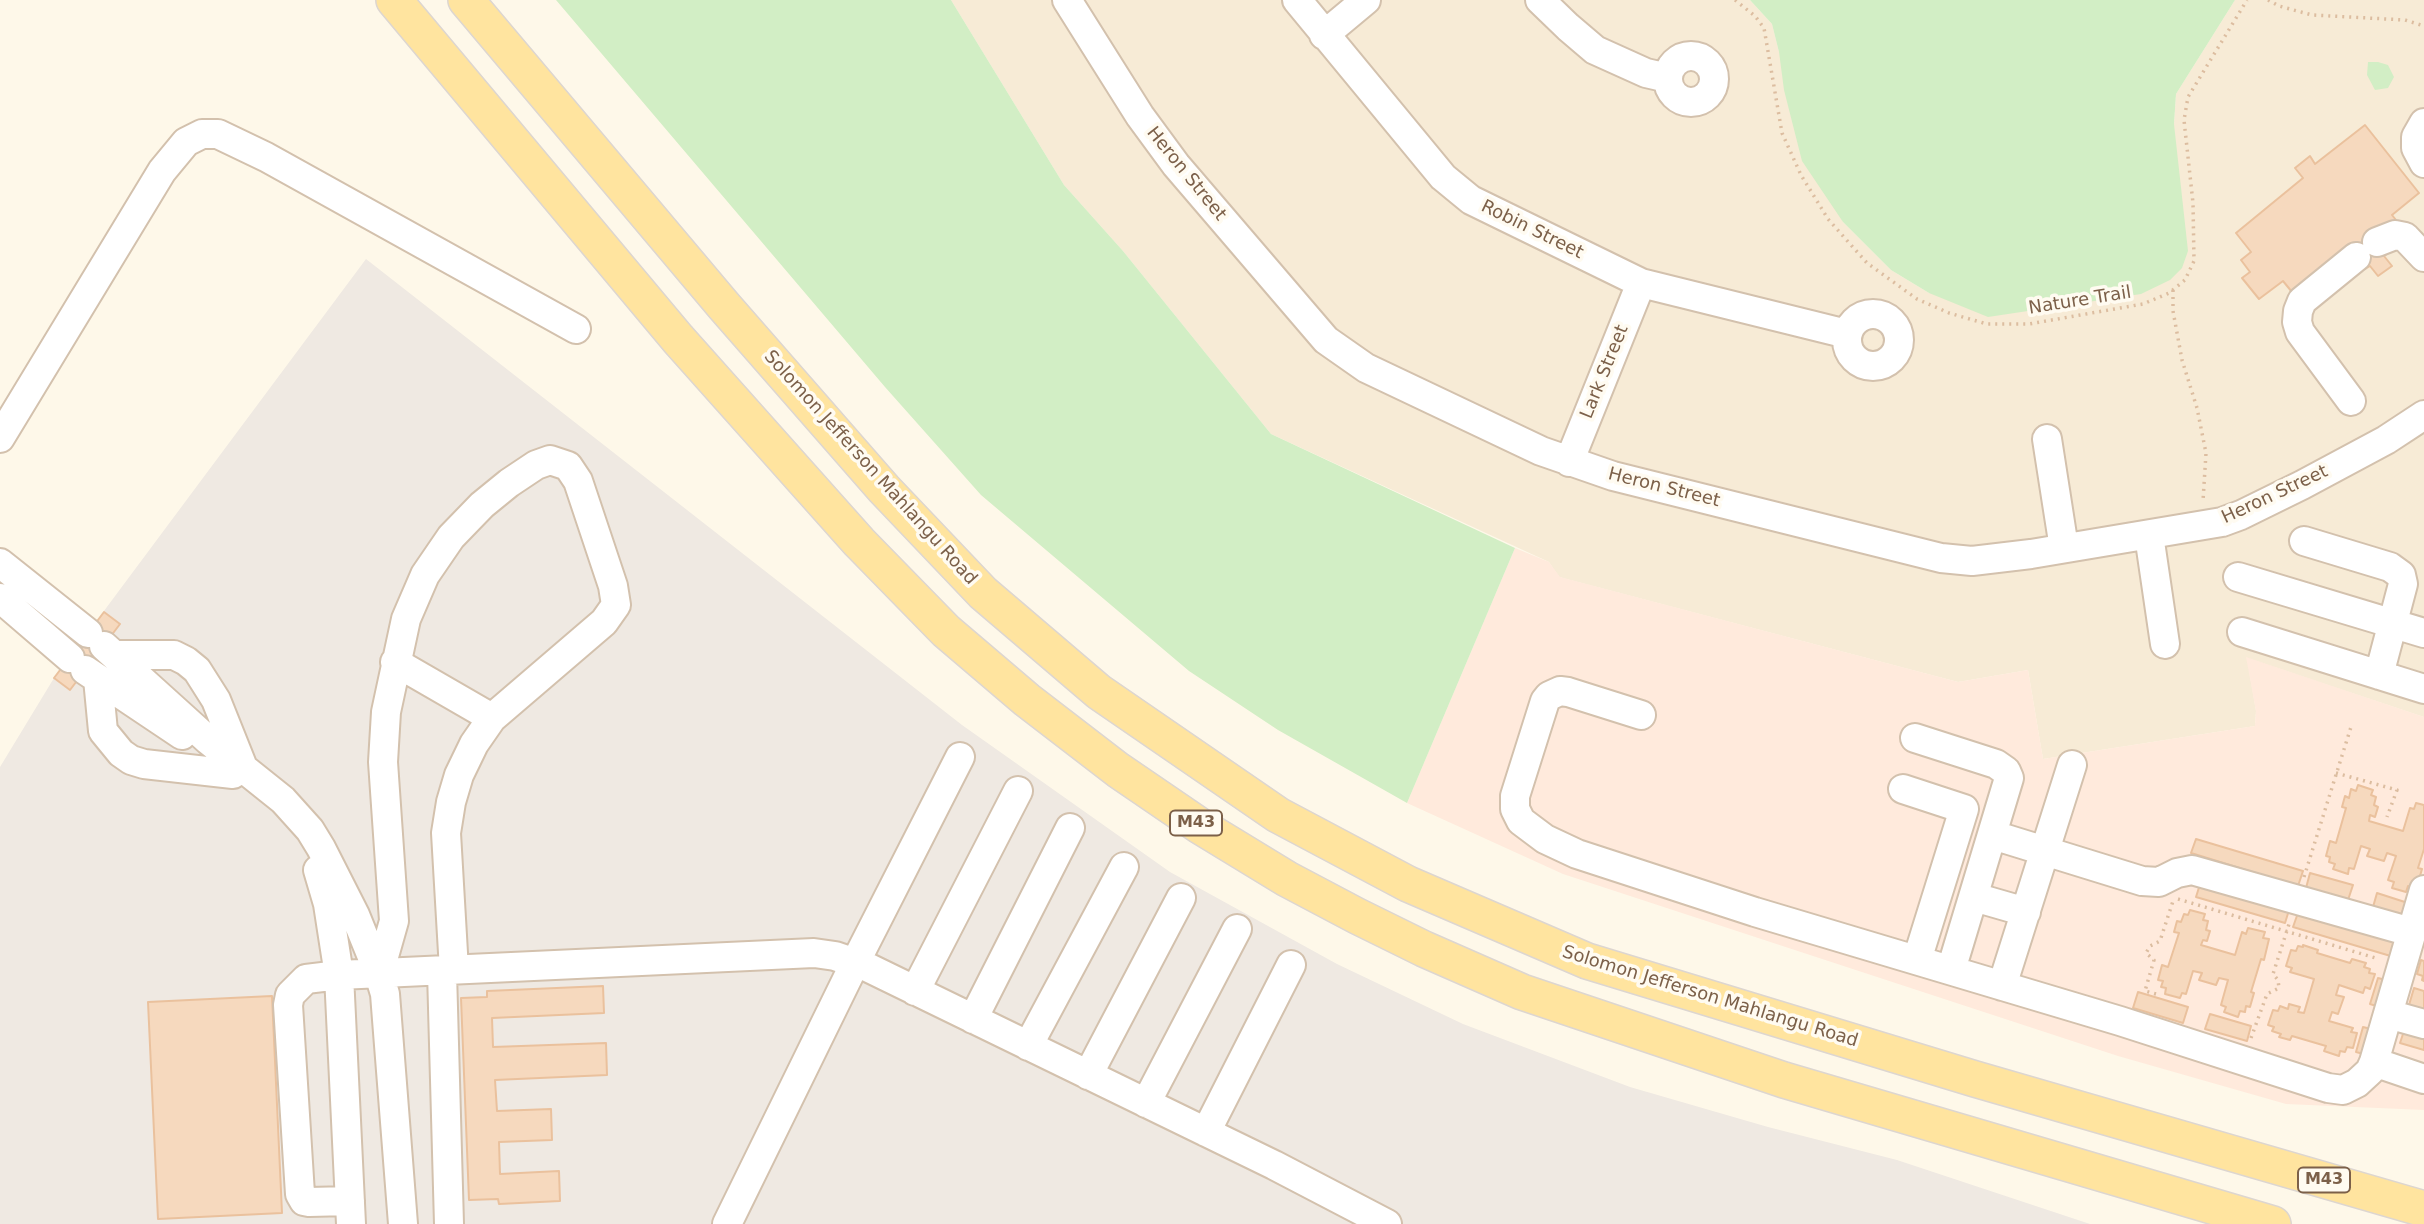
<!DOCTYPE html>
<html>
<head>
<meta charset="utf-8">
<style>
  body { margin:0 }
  canvas { display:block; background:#fef8e9 }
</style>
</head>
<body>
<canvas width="2424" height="1224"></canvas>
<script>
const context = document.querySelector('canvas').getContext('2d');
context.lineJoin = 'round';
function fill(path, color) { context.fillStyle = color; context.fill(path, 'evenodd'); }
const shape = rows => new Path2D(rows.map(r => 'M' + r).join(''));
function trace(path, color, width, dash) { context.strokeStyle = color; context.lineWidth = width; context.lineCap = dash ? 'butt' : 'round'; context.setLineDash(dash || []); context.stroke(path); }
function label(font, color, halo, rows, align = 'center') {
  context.font = font + ' "DejaVu Sans",sans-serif'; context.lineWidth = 7; context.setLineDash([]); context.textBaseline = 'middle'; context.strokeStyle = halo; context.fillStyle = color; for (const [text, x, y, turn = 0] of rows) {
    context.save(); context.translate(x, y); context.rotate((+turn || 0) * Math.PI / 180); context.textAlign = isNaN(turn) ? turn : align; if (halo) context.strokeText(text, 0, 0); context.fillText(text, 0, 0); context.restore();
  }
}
fill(shape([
  [951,0,1750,0,1772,24,1779,52,1843,222,1891,270,1929,293,2174,124,2176,94,2235,0,2424,0,2424,717,2247,658,2256,711,2255,726,2043,759,2028,670,1958,682,1559,577,1549,562,1271,434,1123,251,1064,185]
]), '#f7ebd6');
fill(shape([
  [1515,548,1549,562,1560,577,1958,682,2028,670,2043,759,2255,726,2256,711,2246,657,2424,717,2424,1110,2286,1104,2118,1056,1563,874,1407,803]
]), '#ffeadc');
fill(shape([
  [366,259,962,725,1170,872,1337,964,1463,1024,1630,1087,1768,1127,1897,1160,2090,1224,0,1224,0,767,54,678]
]), '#efe9e2');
fill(shape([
  [556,0,951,0,1064,185,1123,251,1271,434,1515,548,1407,803,1278,730,1189,671,981,495,885,387],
  [1750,0,2235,0,2176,94,2174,124,2188,251,2182,268,2170,280,2141,294,1988,317,1929,293,1891,270,1843,222,1802,161,1784,90,1779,52,1772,24],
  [2368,62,2378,62,2388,65,2394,77,2388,88,2375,90,2367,75]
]), '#d2eec5');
const building = shape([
  [2365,125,2419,193,2392,215,2396,220,2374,237,2387,254,2384,256,2392,266,2378,276,2370,266,2365,269,2352,253,2292,292,2283,281,2259,299,2242,278,2250,272,2241,260,2251,252,2236,233,2303,178,2295,168,2310,156,2315,164,2365,125],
  [104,612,120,624,70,690,54,678,104,612],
  [2358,785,2373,790,2371,795,2376,797,2374,805,2378,807,2375,817,2370,815,2369,821,2403,831,2410,808,2414,809,2416,803,2424,805,2424,849,2418,868,2422,869,2418,883,2412,887,2408,886,2406,892,2392,888,2394,882,2388,880,2396,856,2387,853,2384,861,2367,856,2370,849,2361,846,2354,869,2349,868,2348,874,2333,869,2335,864,2329,862,2330,857,2326,856,2330,841,2336,843,2346,808,2342,807,2345,796,2349,798,2351,789,2356,791,2358,785],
  [2196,839,2303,871,2298,886,2191,853,2196,839],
  [2310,873,2353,885,2348,900,2306,888,2310,873],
  [2201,881,2290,907,2285,923,2196,897,2201,881],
  [2377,893,2411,904,2407,917,2373,907,2377,893],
  [2190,910,2205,914,2203,920,2208,921,2206,930,2210,931,2207,941,2203,940,2201,945,2235,955,2242,932,2246,934,2248,928,2265,932,2263,938,2269,939,2264,960,2261,959,2251,992,2254,993,2250,1007,2246,1006,2245,1012,2240,1011,2238,1017,2224,1012,2226,1007,2221,1005,2228,980,2219,978,2216,985,2199,980,2202,973,2193,971,2186,994,2182,993,2180,998,2165,994,2166,988,2161,987,2163,981,2158,980,2162,965,2168,967,2179,933,2174,932,2177,921,2181,922,2184,914,2188,915,2190,910],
  [2299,910,2399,940,2394,957,2293,927,2299,910],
  [2303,945,2318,950,2317,953,2350,963,2352,959,2366,963,2364,967,2370,969,2369,973,2375,974,2370,989,2365,987,2363,993,2339,985,2336,995,2344,997,2338,1014,2332,1012,2329,1021,2353,1028,2351,1032,2357,1033,2353,1048,2347,1047,2345,1052,2340,1051,2339,1056,2324,1051,2326,1046,2292,1036,2290,1040,2279,1037,2281,1034,2272,1031,2274,1027,2268,1025,2273,1010,2278,1011,2280,1006,2288,1009,2289,1004,2300,1007,2298,1012,2304,1013,2314,979,2290,972,2292,968,2286,966,2291,950,2296,951,2298,946,2303,947,2303,945],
  [2421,960,2424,961,2424,981,2422,980,2423,976,2417,974,2421,960],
  [2378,978,2394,982,2386,1009,2370,1004,2378,978],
  [603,986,604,1013,492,1018,493,1047,606,1043,607,1075,495,1080,497,1111,551,1109,552,1140,499,1142,500,1174,559,1171,560,1201,499,1204,498,1199,469,1200,461,998,487,997,487,991,603,986],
  [2414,988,2424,991,2424,1009,2409,1005,2414,988],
  [2138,992,2188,1007,2183,1023,2133,1008,2138,992],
  [272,996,282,1213,158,1219,148,1002,272,996],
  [2210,1014,2251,1026,2247,1041,2205,1029,2210,1014],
  [2363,1027,2379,1031,2371,1056,2356,1052,2363,1027],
  [2405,1028,2424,1034,2424,1050,2400,1043,2405,1028]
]);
fill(building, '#f6d9be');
trace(building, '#eac19d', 2);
const minor = shape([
  [1067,0,1140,116,1176,165,1326,340,1366,368,1541,451,1613,476,1941,558,1972,561,2031,554,2222,522,2241,515,2302,485,2386,440,2424,415],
  [1297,0,1443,177,1471,200,1641,283,1847,334],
  [1540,0,1568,27,1595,50,1646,73,1668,78],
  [1324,35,1366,0],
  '1668 79a23 23 0 1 1 46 0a23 23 0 1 1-46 0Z',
  [2424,123,2416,137,2416,148,2424,163],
  [2377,242,2395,235,2405,237,2424,257],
  '1847 340a26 26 0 1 1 52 0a26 26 0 1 1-52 0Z',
  [2351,401,2300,332,2297,322,2298,311,2302,301,2356,257],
  [0,438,162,171,186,142,202,134,218,134,266,157,576,329],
  [2047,439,2064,548],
  [1569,462,1641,283],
  [2149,535,2165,644],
  [2304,541,2390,567,2401,575,2403,584,2379,675],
  [0,563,88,633],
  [2238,577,2424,633],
  [0,598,70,658],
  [2242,632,2424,689],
  [104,646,208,740,283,800,310,830,321,848,355,915,379,974,385,994,403,1224],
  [114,655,174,655,186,661,197,670,216,700,242,765],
  [395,662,492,718],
  [85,670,182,735],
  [98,679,103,731,121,753,131,760,144,764,233,774],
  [1641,715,1568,692,1560,691,1549,696,1545,701,1515,796,1515,809,1521,821,1545,839,1577,854,1755,912,2120,1021,2328,1088,2343,1090,2357,1083,2370,1071,2374,1062,2424,890],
  [1915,738,1996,764,2006,771,2009,778,1951,970],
  [1903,789,1964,809,1917,960],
  [1993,835,2142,881,2159,882,2177,873,2192,870,2411,932],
  [318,870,328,904,339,975,351,1224],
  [1974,897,2026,912],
  [442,972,449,1224],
  [379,974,394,921,383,762,386,712,406,619,425,575,451,537,482,505,509,483,536,465,550,460,568,466,578,481,613,586,616,605,604,622,492,718,474,744,459,775,451,802,446,833,454,970],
  [2002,986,2072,765],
  [915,991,1018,791],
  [2388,1014,2424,1024],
  [973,1019,1070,828],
  [1028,1046,1124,867],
  [2374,1062,2424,1079],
  [1088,1075,1181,898],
  [1146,1103,1237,929],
  [1206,1132,1291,965],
  [350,1201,309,1202,304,1201,300,1194,288,1005,290,995,306,979,339,975,814,953,835,956,867,967,1274,1165,1387,1224],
  [727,1224,855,963,960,757]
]);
const major = shape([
  [394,0,678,339,859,542,946,631,1027,700,1118,770,1200,826,1287,879,1357,916,1424,949,1522,992,1784,1080,2273,1224],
  [466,0,724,306,884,489,983,593,1099,692,1278,815,1408,884,1587,961,1975,1079,2424,1209]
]);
trace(minor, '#d3c1ad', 32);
trace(major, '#ddd6d0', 38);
trace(shape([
  [1735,0,1755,16,1764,28,1782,133,1801,175,1828,219,1867,263,1917,299,1949,313,1987,324,2029,324,2143,304,2169,293,2185,280,2194,261,2193,203,2184,120,2188,97,2247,0],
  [2268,0,2279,6,2312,15,2405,20,2424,26],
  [2173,290,2173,311,2182,360,2197,408,2206,453,2203,501],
  [2336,773,2397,790,2387,817],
  [2304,877,2351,727],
  [2178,899,2379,959],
  [2156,994,2145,991,2154,960,2146,953,2150,946,2160,941,2173,901],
  [2251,1038,2267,994,2279,988,2278,980,2273,974,2290,921]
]), '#dcbda0', 3.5, [2, 5]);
trace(minor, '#fff', 28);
trace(major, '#ffe49f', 35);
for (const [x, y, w] of [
  [1196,823,52],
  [2324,1180,52]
]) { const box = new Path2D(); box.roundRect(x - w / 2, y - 12.5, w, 25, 5); context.fillStyle = '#fffbf1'; context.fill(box); trace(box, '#7c6049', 2); }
label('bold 16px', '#7c6049', null, [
  ["M43",1196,823],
  ["M43",2324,1180]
]);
label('18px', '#7c6049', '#fffbf1', [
  ["Heron Street",1186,174,51],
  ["Robin Street",1532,230,26],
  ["Nature Trail",2080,301,-9],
  ["Lark Street",1605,372,-68],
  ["Solomon Jefferson Mahlangu Road",870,468,48],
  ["Heron Street",1664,488,14],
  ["Heron Street",2275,495,-25],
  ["Solomon Jefferson Mahlangu Road",1710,997,17]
]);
</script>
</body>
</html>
